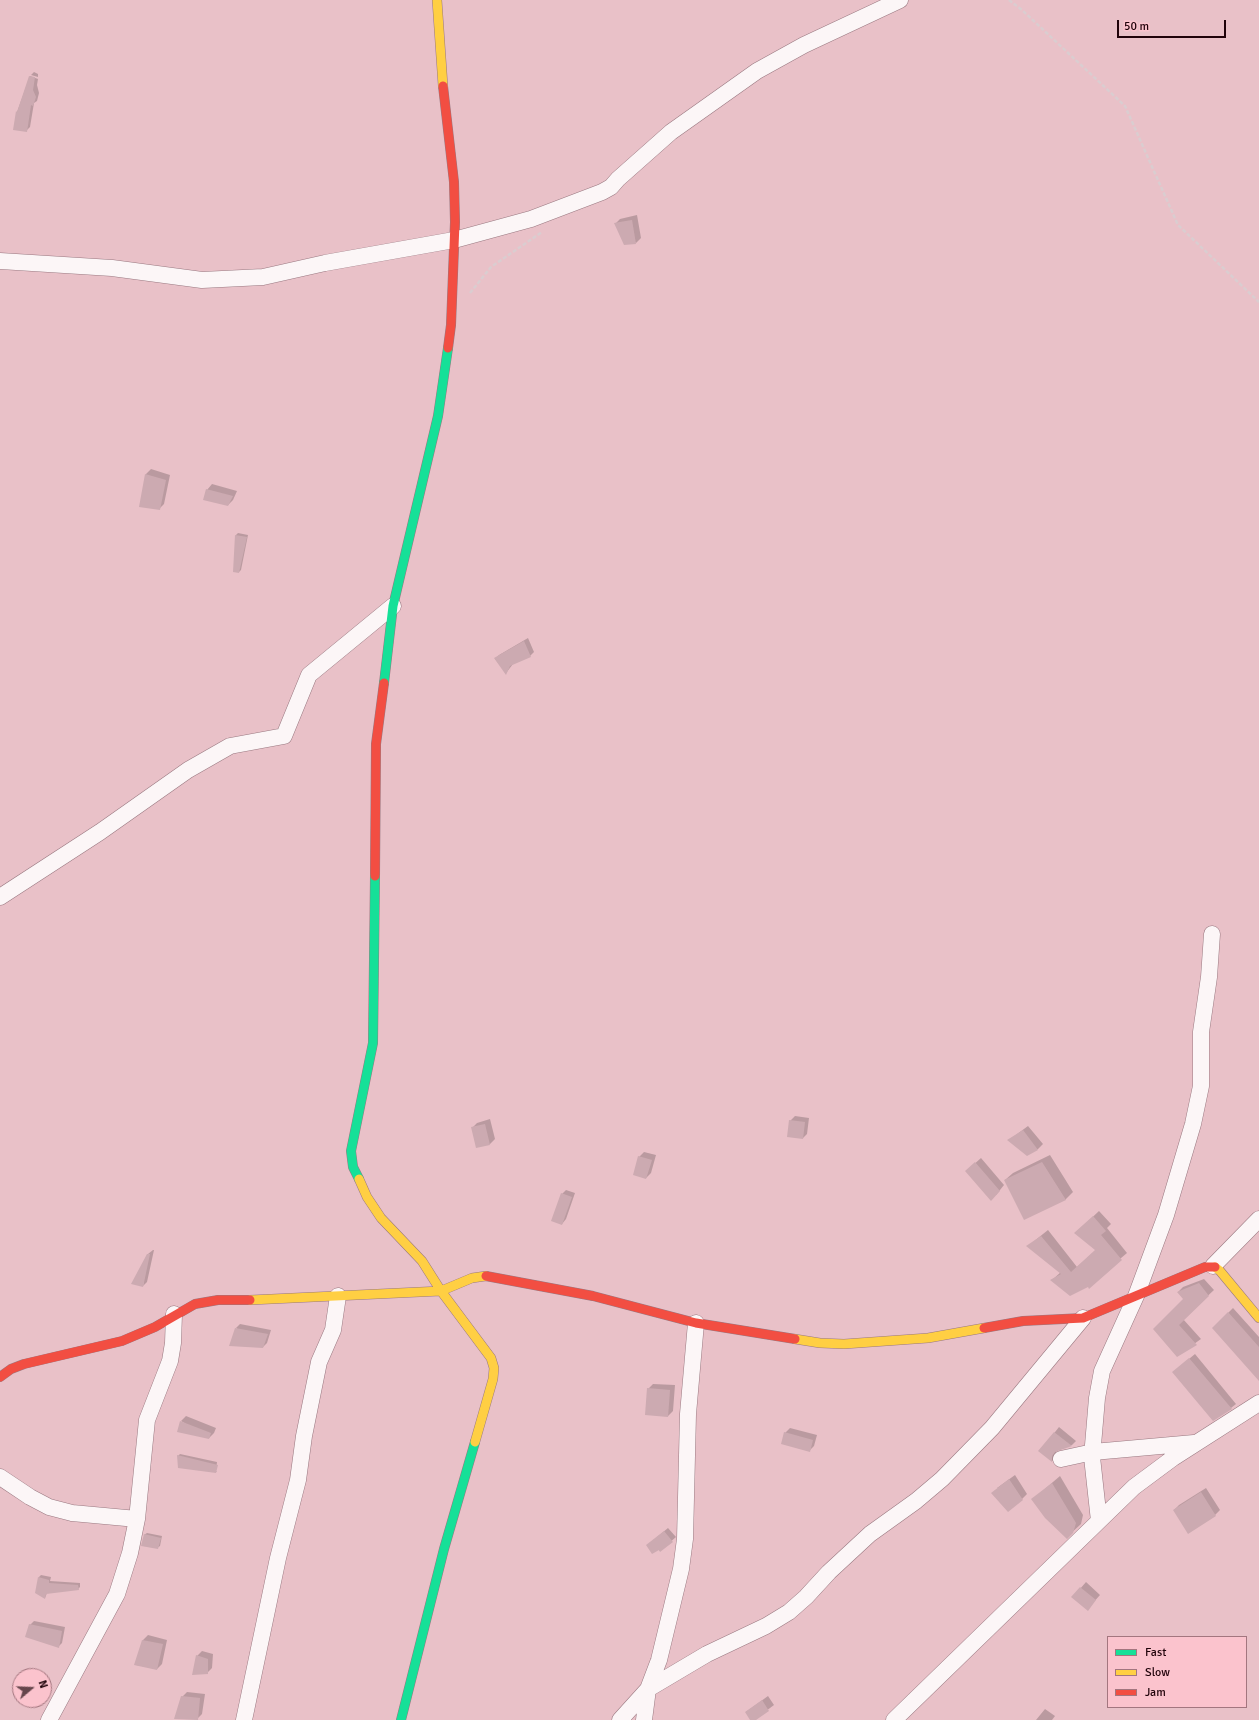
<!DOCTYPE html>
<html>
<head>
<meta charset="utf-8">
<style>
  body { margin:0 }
  #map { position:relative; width:1259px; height:1720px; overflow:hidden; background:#e9c1c8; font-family:Signika,sans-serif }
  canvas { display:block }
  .legend { position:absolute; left:1107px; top:1636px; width:140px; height:72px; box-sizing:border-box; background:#fbc3cd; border:1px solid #a3767f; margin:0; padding:5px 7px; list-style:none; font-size:12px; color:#20030a }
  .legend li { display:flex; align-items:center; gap:8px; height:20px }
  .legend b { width:20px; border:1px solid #a3767f }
  .north { position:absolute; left:12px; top:1668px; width:40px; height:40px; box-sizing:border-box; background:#fbc3cd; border:1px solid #a3767f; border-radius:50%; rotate:71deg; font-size:11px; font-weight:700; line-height:16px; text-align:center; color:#20030a }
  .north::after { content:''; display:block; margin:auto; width:14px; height:18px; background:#66464c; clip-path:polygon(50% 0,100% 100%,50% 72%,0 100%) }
  .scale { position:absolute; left:1117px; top:20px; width:109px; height:18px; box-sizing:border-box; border:2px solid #20030a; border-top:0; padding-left:5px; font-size:12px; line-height:14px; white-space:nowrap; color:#20030a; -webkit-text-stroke:3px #fbc3cd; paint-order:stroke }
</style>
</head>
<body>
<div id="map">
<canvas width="1259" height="1720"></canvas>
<ul class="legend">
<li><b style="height:5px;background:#16e098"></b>Fast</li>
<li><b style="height:5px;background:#ffcf43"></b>Slow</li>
<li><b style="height:5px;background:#f24e42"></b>Jam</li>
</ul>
<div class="north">N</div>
<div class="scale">50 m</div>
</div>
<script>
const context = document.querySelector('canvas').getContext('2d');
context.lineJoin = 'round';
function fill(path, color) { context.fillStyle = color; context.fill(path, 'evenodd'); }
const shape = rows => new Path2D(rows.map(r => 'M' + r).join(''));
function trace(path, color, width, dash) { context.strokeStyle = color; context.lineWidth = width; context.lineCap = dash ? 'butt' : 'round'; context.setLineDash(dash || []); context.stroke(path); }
fill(shape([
  [34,72,38,74,38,77,31,75],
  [30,76,38,79,37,85,39,93,37,101,34,103,30,127,26,131,17,112],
  [637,215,641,238,636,243,615,224,620,219],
  [151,469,170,475,164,504,159,509,140,506,146,474],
  [212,484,237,491,233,500,228,505,207,490],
  [238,533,248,535,241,570,239,572,234,571,236,535],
  [528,638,534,652,530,656,513,664,506,673,495,659,499,655],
  [795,1116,809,1118,807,1134,803,1138,790,1121],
  [490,1119,495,1139,490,1144,477,1147,472,1128,477,1123],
  [1028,1126,1043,1144,1038,1149,1027,1155,1009,1140],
  [644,1152,656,1155,651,1173,646,1178,639,1157],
  [1050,1155,1073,1192,1065,1200,1005,1180,1013,1173],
  [981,1158,1004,1185,996,1195,971,1167],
  [566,1190,575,1193,566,1219,562,1224,562,1194],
  [1099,1211,1111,1224,1107,1228,1127,1253,1088,1286,1052,1280,1061,1272,1028,1246,1048,1230,1077,1267,1096,1250,1082,1227],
  [153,1250,154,1250,147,1282,143,1286,148,1254],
  [1204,1279,1214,1290,1183,1319,1201,1339,1177,1356,1155,1329,1184,1299,1178,1292,1183,1287],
  [1233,1308,1259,1337,1259,1380,1213,1328],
  [240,1324,271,1330,267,1343,263,1347,236,1328],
  [1195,1354,1236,1404,1231,1408,1173,1372],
  [653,1384,675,1385,673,1411,668,1416,648,1389],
  [186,1416,216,1428,214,1433,209,1438,181,1421],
  [1059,1427,1076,1441,1072,1445,1056,1450,1057,1456,1052,1461,1040,1451],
  [790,1428,817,1435,814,1446,809,1451,785,1433],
  [180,1454,217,1462,216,1471,217,1471,216,1472,178,1456],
  [1015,1475,1027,1494,1022,1499,997,1488],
  [1060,1476,1083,1515,1081,1524,1067,1537,1033,1499],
  [1206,1488,1220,1510,1215,1515,1174,1510,1179,1505],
  [668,1528,676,1537,660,1551,651,1542],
  [147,1533,162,1536,160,1546,157,1548,144,1535],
  [41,1575,51,1577,50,1581,80,1583,80,1587,78,1589,47,1593,45,1598,36,1592,39,1577],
  [1086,1582,1100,1595,1092,1604,1073,1597],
  [34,1621,65,1627,62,1643,58,1647,30,1625],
  [148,1635,167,1640,162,1664,157,1669,136,1665,143,1640],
  [202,1651,213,1654,212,1668,207,1673,197,1656],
  [187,1692,205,1694,202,1714,197,1719,182,1697],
  [768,1696,774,1705,754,1720,751,1720,746,1712],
  [1045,1709,1055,1716,1052,1720,1036,1720]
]), '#0003');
fill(shape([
  [29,76,35,77,33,90,36,97,33,106,31,105,27,132,13,130,16,111,17,112],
  [632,220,636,244,624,245,614,223],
  [145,474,166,480,160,510,139,507],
  [206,489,233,496,228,506,203,500],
  [235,535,247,537,239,573,233,572],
  [524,641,531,657,510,666,506,675,494,658],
  [789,1120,805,1122,803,1139,787,1137],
  [485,1124,490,1145,476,1148,471,1127],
  [1023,1130,1038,1150,1027,1156,1007,1140],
  [638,1156,652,1160,646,1179,633,1175],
  [975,1162,1000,1191,991,1201,965,1171],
  [1042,1162,1066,1200,1024,1220,1004,1180],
  [561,1193,572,1197,562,1225,551,1221],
  [1093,1216,1106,1231,1101,1235,1122,1260,1089,1289,1088,1287,1070,1296,1050,1280,1061,1274,1026,1246,1041,1236,1071,1272,1095,1250,1074,1233],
  [147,1254,150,1254,143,1287,131,1284],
  [1199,1283,1209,1296,1179,1325,1197,1345,1177,1357,1153,1329,1183,1299,1177,1292],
  [1228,1312,1259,1347,1259,1381,1212,1328],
  [235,1328,268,1334,263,1348,229,1346],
  [1189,1358,1232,1409,1213,1421,1172,1372],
  [647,1388,670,1390,668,1417,645,1415],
  [180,1421,211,1433,209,1439,177,1432],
  [784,1432,813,1440,810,1452,781,1444],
  [1054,1432,1072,1446,1055,1452,1052,1456,1052,1462,1038,1451],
  [177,1455,218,1465,216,1473,178,1468],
  [1009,1479,1023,1500,1008,1512,991,1493],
  [1052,1483,1076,1523,1073,1533,1067,1539,1045,1518,1031,1499],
  [1201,1492,1216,1516,1188,1534,1173,1510],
  [664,1531,673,1542,660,1552,659,1550,652,1554,646,1545],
  [144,1534,161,1538,158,1549,141,1546],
  [38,1577,49,1580,49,1583,78,1585,79,1590,46,1594,45,1599,35,1593],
  [1080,1587,1096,1600,1088,1611,1071,1597],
  [29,1624,62,1631,59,1648,25,1637],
  [142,1640,163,1644,157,1670,134,1665],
  [196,1655,208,1659,208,1674,192,1675],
  [181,1696,200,1698,198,1720,174,1719],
  [762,1700,769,1711,756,1720,750,1720,745,1712]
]), '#ccaab1');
const street = shape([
  [0,261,112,268,202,280,263,277,325,263,454,240,531,219,602,192,611,187,618,179,671,132,757,71,804,45,900,0],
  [0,897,100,832,188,770,230,746,284,736,309,675,393,606],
  [1213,1266,1259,1219],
  [1061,1459,1093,1452,1194,1443],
  [0,1477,30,1497,49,1507,72,1513,137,1519],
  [1099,1521,1092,1457,1097,1398,1102,1371,1136,1296,1166,1215,1193,1124,1201,1086,1201,1032,1209,977,1212,934],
  [49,1720,117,1594,130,1553,137,1519,147,1420,170,1361,173,1343,174,1314],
  [244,1720,278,1558,298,1480,304,1436,319,1362,333,1330,338,1296],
  [620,1720,648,1689,707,1654,766,1626,789,1612,806,1597,829,1572,870,1534,916,1501,942,1479,992,1428,1083,1318],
  [644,1720,648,1689,659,1660,681,1569,685,1539,688,1414,696,1323],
  [894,1720,1134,1487,1173,1458,1259,1403]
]);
const fast = shape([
  [384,683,393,606,438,416,448,348],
  [359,1179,353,1167,351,1151,373,1043,375,876],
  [401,1720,444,1549,475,1442]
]);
const slow = shape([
  [437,0,443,86],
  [359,1179,367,1197,381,1218,422,1261,441,1291,491,1358,494,1368,493,1379,475,1442],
  [1215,1267,1220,1271,1259,1318],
  [250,1300,441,1291,472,1278,486,1276],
  [795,1339,820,1343,844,1344,928,1338,984,1328]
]);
const jam = shape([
  [443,86,454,182,455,222,451,325,448,348],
  [375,876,376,744,384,683],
  [486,1276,593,1296,696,1323,795,1339],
  [984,1328,1023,1321,1083,1318,1205,1267,1215,1267],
  [0,1377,11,1369,24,1364,122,1341,155,1327,195,1304,218,1300,250,1300]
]);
trace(street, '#997880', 17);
trace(fast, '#997880', 10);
trace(slow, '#997880', 10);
trace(jam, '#997880', 10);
trace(shape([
  [1009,0,1022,10,1125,106,1178,225,1259,302],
  [470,293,491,267,542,232]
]), '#dacdd0', 2.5, [4, 2]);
trace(street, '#fcf6f7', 16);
trace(fast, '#16e098', 9);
trace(slow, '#ffcf43', 9);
trace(jam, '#f24e42', 9);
</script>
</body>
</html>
